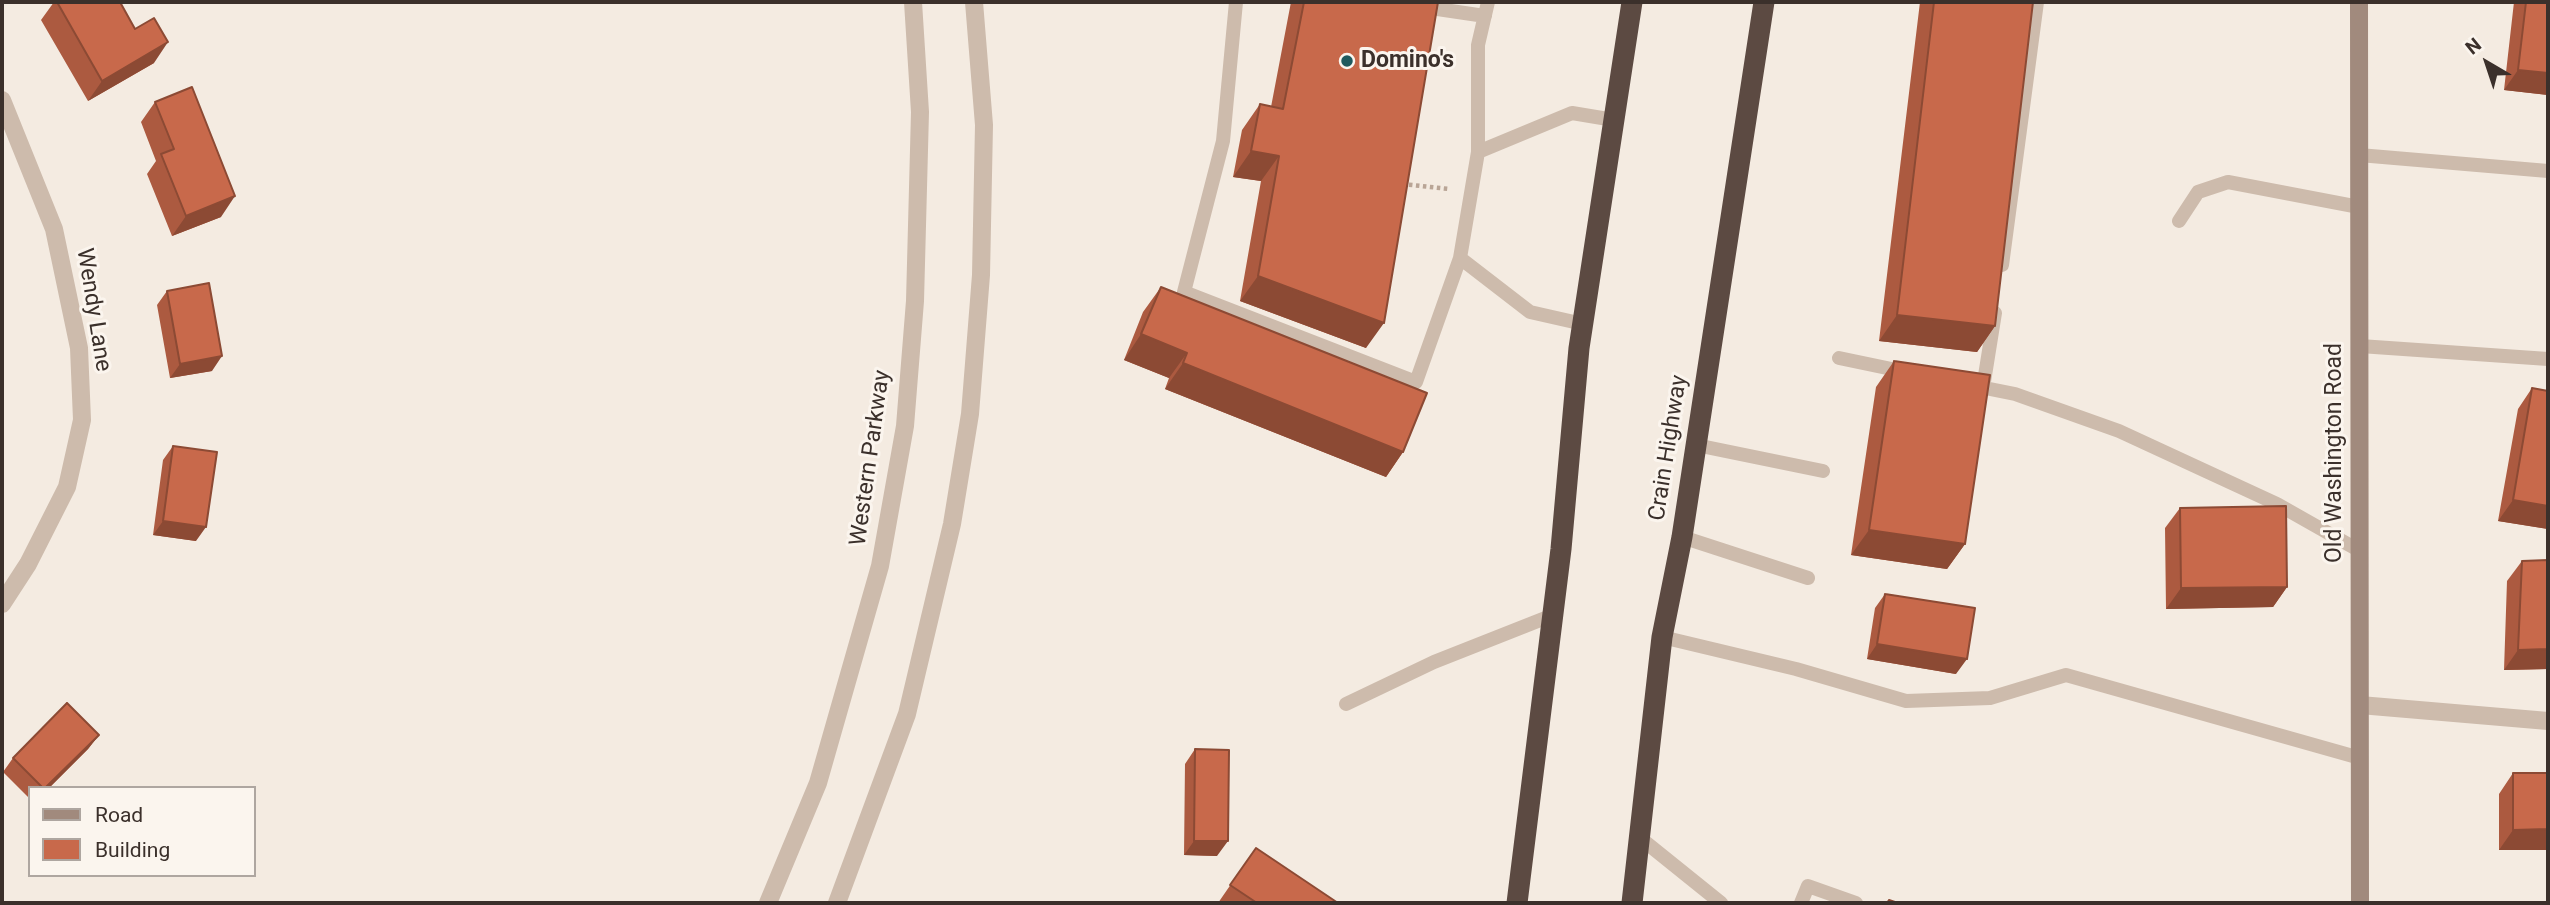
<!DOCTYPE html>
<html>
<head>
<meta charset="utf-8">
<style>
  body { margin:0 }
  #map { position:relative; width:2550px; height:905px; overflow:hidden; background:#f4ebe1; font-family:Roboto,sans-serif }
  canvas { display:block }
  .frame { position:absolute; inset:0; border:4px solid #3b302b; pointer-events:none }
  .legend { position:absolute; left:28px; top:786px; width:228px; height:91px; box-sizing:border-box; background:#fbf5ee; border:2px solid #aea6a0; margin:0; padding:9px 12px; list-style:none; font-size:21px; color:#3b302b }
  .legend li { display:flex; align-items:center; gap:14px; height:35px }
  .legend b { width:35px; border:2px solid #aea6a0 }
  .north { position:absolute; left:2452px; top:28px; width:70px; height:70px; -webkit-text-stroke:5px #fbf5ee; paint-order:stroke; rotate:321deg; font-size:19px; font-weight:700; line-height:28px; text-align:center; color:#3b302b }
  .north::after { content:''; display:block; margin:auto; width:24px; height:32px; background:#3b302b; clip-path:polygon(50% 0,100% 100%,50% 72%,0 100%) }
</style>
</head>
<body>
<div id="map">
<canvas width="2550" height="905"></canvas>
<div class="frame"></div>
<ul class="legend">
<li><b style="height:9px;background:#a18a7d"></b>Road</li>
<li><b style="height:19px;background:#c8694b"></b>Building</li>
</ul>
<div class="north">N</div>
</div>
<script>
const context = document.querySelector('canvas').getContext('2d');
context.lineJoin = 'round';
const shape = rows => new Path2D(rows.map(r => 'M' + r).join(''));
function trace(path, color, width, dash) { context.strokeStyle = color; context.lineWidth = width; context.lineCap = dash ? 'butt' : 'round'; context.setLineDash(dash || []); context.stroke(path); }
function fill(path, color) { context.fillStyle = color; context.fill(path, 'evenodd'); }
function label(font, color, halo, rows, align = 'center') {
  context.font = font + ' Roboto,sans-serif'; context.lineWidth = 6; context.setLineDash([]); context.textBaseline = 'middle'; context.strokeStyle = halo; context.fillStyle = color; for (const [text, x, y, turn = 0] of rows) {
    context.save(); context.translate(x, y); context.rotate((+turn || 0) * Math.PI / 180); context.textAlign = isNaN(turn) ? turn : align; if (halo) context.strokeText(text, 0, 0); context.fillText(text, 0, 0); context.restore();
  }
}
trace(shape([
  [1402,184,1449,189]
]), '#b9a596', 4.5, [3.5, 3.5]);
trace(shape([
  [1236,2,1223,141,1184,292,1416,382,1460,258],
  [1390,2,1485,16],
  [1488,2,1478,45,1478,152,1460,258,1530,312,1583,324],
  [1478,152,1572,113,1614,120],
  [2359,155,2548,171],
  [2179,221,2198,192,2228,182,2359,207],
  [2002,265,2037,2],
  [2360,346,2548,359],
  [1839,358,1906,372],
  [1970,385,2015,394,2119,431,2277,504,2360,551],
  [1983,388,1995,313],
  [1696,445,1823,471],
  [1682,537,1808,578],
  [1662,637,1796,669,1906,701,1990,698,2066,675,2360,758],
  [1346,704,1434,662,1553,615],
  [1639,837,1721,903],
  [1801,903,1808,886,1856,903]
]), '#cdbbac', 14);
trace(shape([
  [2,100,54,229,79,348,82,420,67,487,28,564,2,604],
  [2360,705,2548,721],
  [768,903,818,783,880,566,905,426,915,301,920,112,913,2],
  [837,903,907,714,952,524,970,414,981,275,984,125,974,2]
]), '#cdbbac', 18);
trace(shape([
  [2359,2,2360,903]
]), '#a18a7d', 18);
trace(shape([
  [1517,903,1561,549,1579,348,1632,2],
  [1632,903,1662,637,1682,537,1764,2]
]), '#5c4a42', 21);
fill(shape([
  [54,2,120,2,154,63,88,101,41,20],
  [1291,2,1438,2,1366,348,1240,301,1261,181,1233,177,1242,130,1260,104,1271,107],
  [1920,2,2033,2,1995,326,1977,352,1879,341],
  [2514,2,2548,2,2548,95,2504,90],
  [155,102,221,217,172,236,147,174,156,161,141,122],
  [1161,287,1403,452,1386,477,1165,389,1169,378,1124,360,1143,312],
  [167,291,212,371,170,378,157,305],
  [1894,361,1965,544,1947,569,1851,555,1876,387],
  [2532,388,2548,391,2548,529,2498,521,2518,409],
  [173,446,196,541,153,535,163,460],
  [2180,508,2287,587,2273,607,2166,609,2165,528],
  [2548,560,2548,669,2504,670,2507,581,2522,561],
  [1885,594,1956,674,1867,659,1875,608],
  [99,735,88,749,49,788,30,788,30,799,3,772,13,758],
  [1195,749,1217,856,1184,855,1185,764],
  [2513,773,2548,850,2499,850,2499,794],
  [1256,848,1338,903,1218,903]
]), '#ac5a40');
fill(shape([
  [168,42,154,63,88,101,102,81],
  [2518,70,2548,73,2548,95,2504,90],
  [1251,151,1279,156,1261,181,1233,177],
  [235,196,221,217,172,236,186,216],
  [1258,276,1384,323,1366,348,1240,301],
  [1897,315,1995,326,1977,352,1879,341],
  [1141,334,1187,353,1169,378,1124,360],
  [222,356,212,371,170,378,180,364],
  [1183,363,1403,452,1386,477,1165,389],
  [2513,500,2548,506,2548,529,2498,521],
  [163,521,206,527,196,541,153,535],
  [1869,530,1965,544,1947,569,1851,555],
  [2287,587,2273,607,2166,609,2181,588],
  [1877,644,1967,659,1956,674,1867,659],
  [2548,649,2548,669,2504,670,2518,650],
  [99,735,88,749,49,788,45,788],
  [2548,829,2548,850,2499,850,2513,830],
  [1194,841,1228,841,1217,856,1184,855]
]), '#8c4a34');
const building = shape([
  [57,2,120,2,135,29,154,18,168,42,102,81,57,2],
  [1304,2,1438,2,1384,323,1258,276,1279,156,1251,151,1260,104,1283,109,1304,2],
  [1934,2,2033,2,1995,326,1897,315,1934,2],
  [2526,2,2548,2,2548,73,2518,70,2526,2],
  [192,87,235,196,186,216,161,154,174,149,155,102,192,87],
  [209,283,222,356,180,364,167,291,209,283],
  [1161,287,1427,393,1403,452,1183,363,1187,353,1141,334,1161,287],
  [1894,361,1990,375,1965,544,1869,530,1894,361],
  [2532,388,2548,391,2548,506,2513,500,2532,388],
  [173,446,217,452,206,527,163,521,173,446],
  [2286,506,2287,587,2181,588,2180,508,2286,506],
  [2548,560,2548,649,2518,650,2522,561,2548,560],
  [1885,594,1975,608,1967,659,1877,644,1885,594],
  [67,703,99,735,45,788,43,788,13,758,67,703],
  [1195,749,1229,750,1228,841,1194,841,1195,749],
  [2513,773,2548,773,2548,829,2513,830,2513,773],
  [1256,848,1338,903,1257,903,1230,885,1256,848],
  [1889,900,1898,903,1887,903,1889,900]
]);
fill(building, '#c8694b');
trace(building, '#8c4a34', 2);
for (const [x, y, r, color] of [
  [1347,61,7,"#1f5a5e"]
]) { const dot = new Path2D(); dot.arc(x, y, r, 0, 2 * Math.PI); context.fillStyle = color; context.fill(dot); trace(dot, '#fbf5ee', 2.5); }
label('bold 23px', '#3b302b', '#fbf5ee', [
  ["Domino's",1361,61]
], 'left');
label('23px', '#3b302b', '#fbf5ee', [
  ["Wendy Lane",93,310,81],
  ["Crain Highway",1669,448,-81],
  ["Old Washington Road",2335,453,-90],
  ["Western Parkway",871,458,-82]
]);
</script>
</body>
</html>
